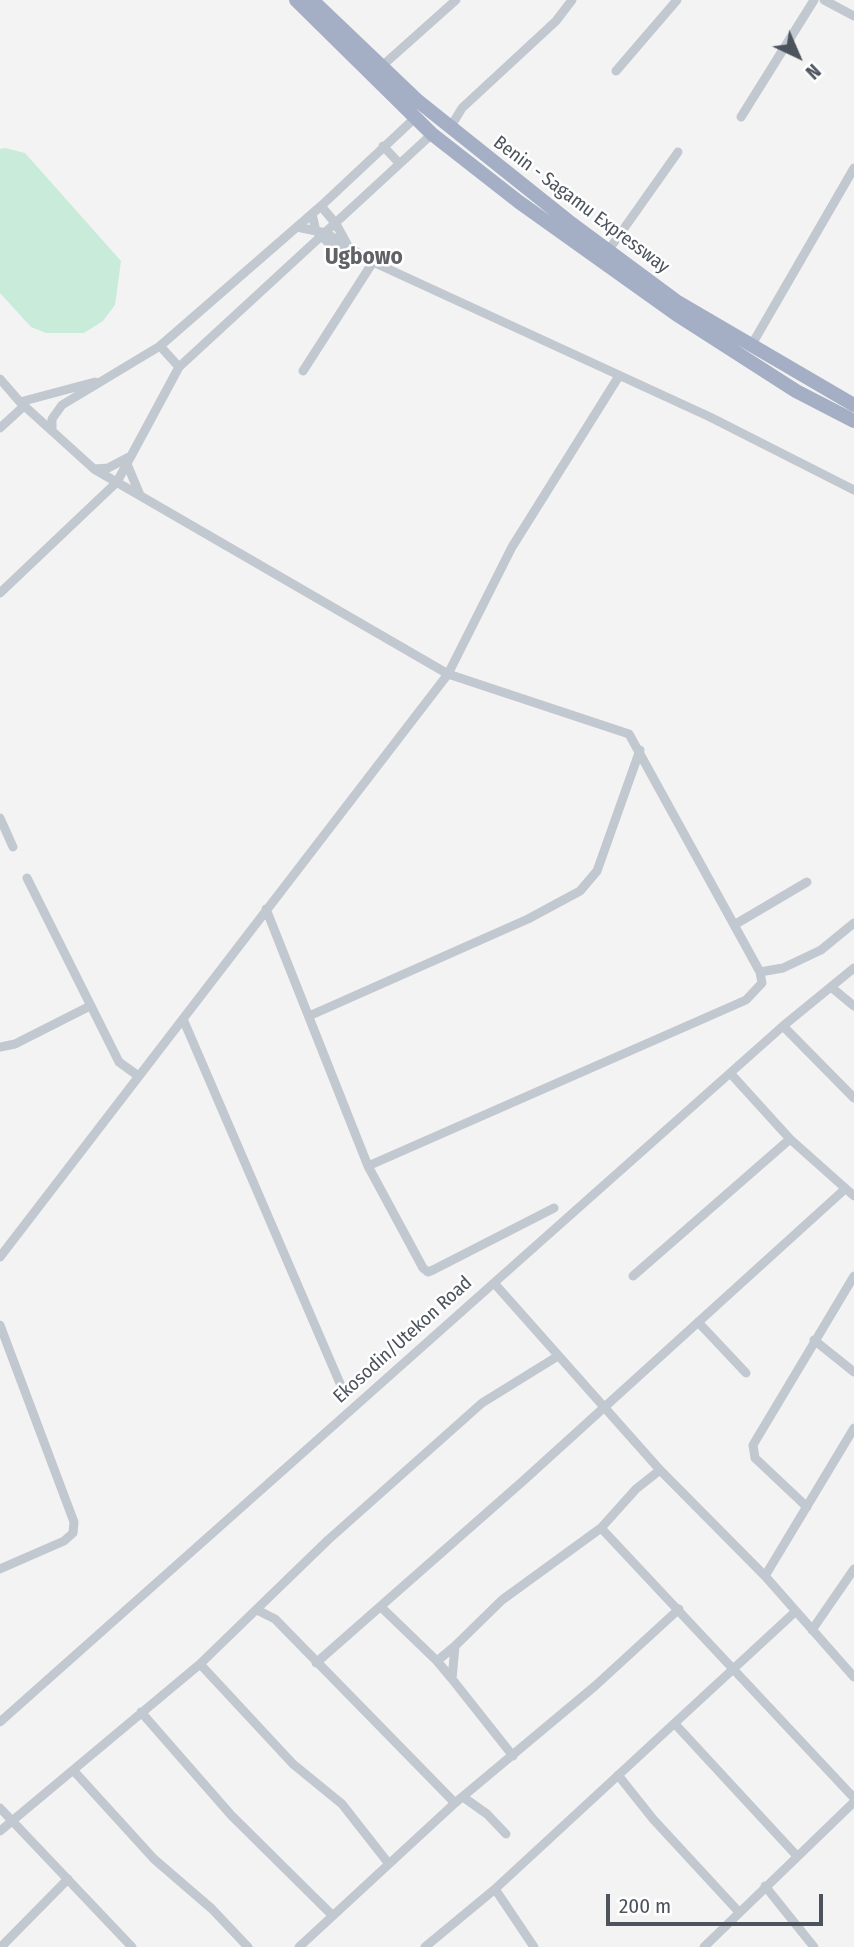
<!DOCTYPE html>
<html>
<head>
<meta charset="utf-8">
<style>
  body { margin:0 }
  #map { position:relative; width:854px; height:1947px; overflow:hidden; background:#f4f3f3; font-family:"Fira Sans Condensed",sans-serif }
  canvas { display:block }
  .north { position:absolute; left:763px; top:21px; width:70px; height:70px; -webkit-text-stroke:5px #fff; paint-order:stroke; rotate:136deg; font-size:19px; font-weight:700; line-height:28px; text-align:center; color:#4c535d }
  .north::after { content:''; display:block; margin:auto; width:24px; height:32px; background:#4c535d; clip-path:polygon(50% 0,100% 100%,50% 72%,0 100%) }
  .scale { position:absolute; left:606px; top:1894px; width:217px; height:32px; box-sizing:border-box; border:4px solid #4c535d; border-top:0; padding-left:9px; font-size:21px; line-height:24px; white-space:nowrap; color:#4c535d; -webkit-text-stroke:5px #fff; paint-order:stroke }
</style>
</head>
<body>
<div id="map">
<canvas width="854" height="1947"></canvas>
<div class="north">N</div>
<div class="scale">200 m</div>
</div>
<script>
const context = document.querySelector('canvas').getContext('2d');
context.lineJoin = 'round';
function fill(path, color) { context.fillStyle = color; context.fill(path, 'evenodd'); }
const shape = rows => new Path2D(rows.map(r => 'M' + r).join(''));
function trace(path, color, width, dash) { context.strokeStyle = color; context.lineWidth = width; context.lineCap = dash ? 'butt' : 'round'; context.setLineDash(dash || []); context.stroke(path); }
function label(font, color, halo, rows, align = 'center') {
  context.font = font + ' "Fira Sans Condensed",sans-serif'; context.lineWidth = 5; context.setLineDash([]); context.textBaseline = 'middle'; context.strokeStyle = halo; context.fillStyle = color; for (const [text, x, y, turn = 0] of rows) {
    context.save(); context.translate(x, y); context.rotate((+turn || 0) * Math.PI / 180); context.textAlign = isNaN(turn) ? turn : align; if (halo) context.strokeText(text, 0, 0); context.fillText(text, 0, 0); context.restore();
  }
}
fill(shape([
  [5,148,25,153,121,261,115,305,103,321,84,333,46,333,31,327,0,293,0,149]
]), '#c8ebda');
trace(shape([
  [824,0,854,16],
  [382,66,456,0],
  [616,71,677,0],
  [741,117,814,0],
  [450,128,462,108,556,21,572,0],
  [383,146,399,163],
  [321,206,336,224,347,244],
  [312,214,316,231,335,249,362,256],
  [297,227,326,233,373,262,710,417,854,490],
  [608,251,678,152],
  [160,346,179,367],
  [751,346,854,168],
  [303,371,373,262],
  [0,379,20,402,94,469,448,674,629,734,760,972,762,983,746,1000,368,1166],
  [20,402,95,382],
  [0,428,24,406],
  [52,431,52,419,62,405,160,346,321,206,416,117],
  [127,464,140,495],
  [95,469,108,468,129,457],
  [0,593,117,482,179,367,432,134],
  [0,818,13,847],
  [27,878,119,1062,137,1075],
  [266,909,368,1166,423,1268,428,1272,433,1270,554,1208],
  [734,925,807,882],
  [760,972,783,968,821,950,854,923],
  [831,987,854,1006],
  [309,1016,528,919,580,891,597,871,640,750],
  [183,1019,342,1388],
  [783,1026,854,1098],
  [0,1047,15,1044,90,1006],
  [731,1074,790,1139,854,1196],
  [0,1257,448,674,512,547,619,376],
  [633,1276,790,1139],
  [494,1283,660,1470,765,1576,854,1677],
  [698,1322,746,1373],
  [0,1325,74,1522,73,1533,64,1541,0,1569],
  [814,1340,854,1372],
  [807,1507,755,1458,753,1445,854,1276],
  [601,1528,854,1798],
  [765,1576,854,1428],
  [381,1607,437,1661,452,1679],
  [257,1610,275,1619,455,1803],
  [812,1630,854,1569],
  [437,1661,455,1646],
  [316,1663,523,1481,845,1189],
  [200,1664,293,1764,342,1804,389,1864],
  [141,1712,231,1815,332,1915],
  [0,1722,783,1026,854,968],
  [675,1724,797,1856],
  [513,1756,452,1679,455,1646,502,1600,601,1528,636,1489,660,1470],
  [73,1770,154,1859,212,1909,248,1947],
  [618,1775,653,1819,738,1911],
  [463,1797,487,1814,506,1834],
  [0,1808,132,1947],
  [0,1831,200,1664,328,1540,482,1403,558,1356],
  [765,1886,814,1947],
  [495,1889,534,1947],
  [1,1947,68,1879],
  [299,1947,455,1803,595,1686,679,1609],
  [425,1947,495,1889,796,1611],
  [704,1947,854,1802]
]), '#c2c8cf', 9);
trace(shape([
  [296,0,432,134,519,202,676,314,796,391,854,421],
  [312,0,418,101,572,224,676,301,854,405]
]), '#a4aec4', 14);
label('19px', '#4c535d', '#fff', [
  ["Benin - Sagamu Expressway",581,205,37],
  ["Ekosodin/Utekon Road",403,1340,-42]
]);
label('bold 23px', '#606266', '#fff', [
  ["Ugbowo",364,258]
]);
</script>
</body>
</html>
